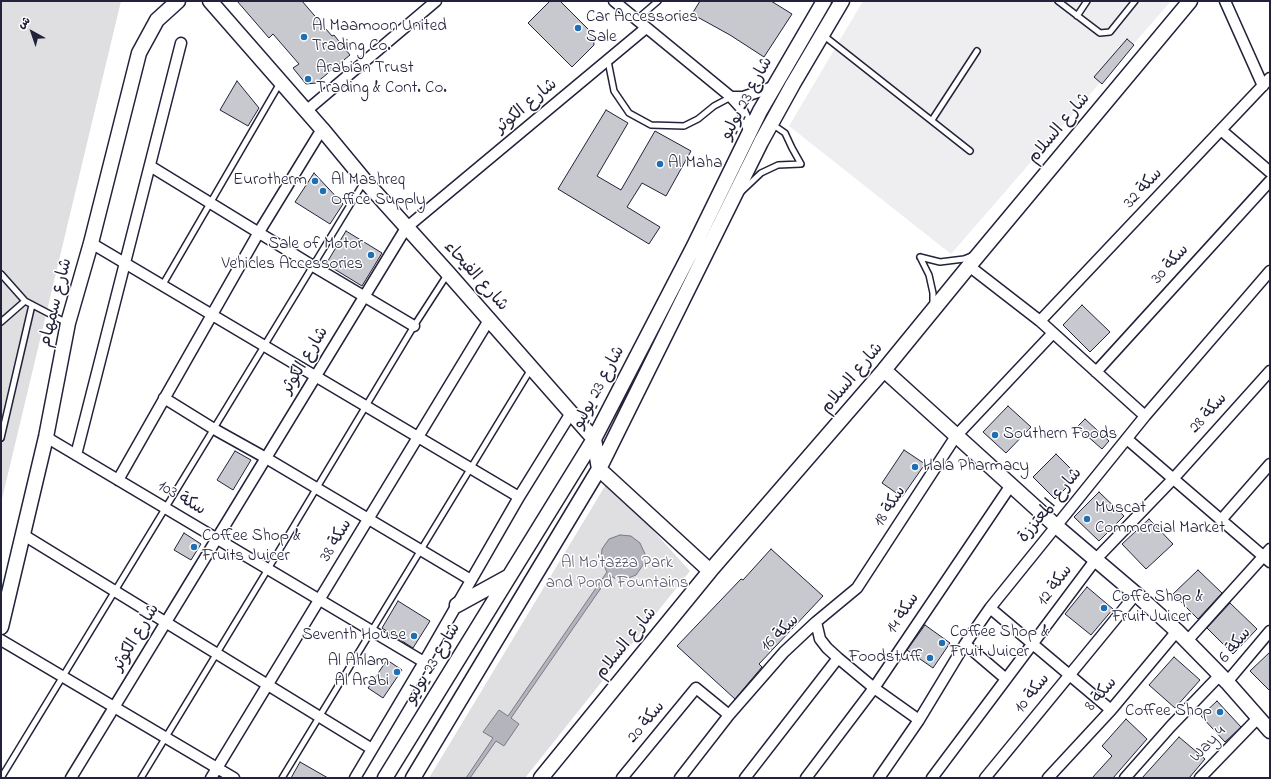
<!DOCTYPE html>
<html>
<head>
<meta charset="utf-8">
<style>
  body { margin:0 }
  #map { position:relative; width:1271px; height:779px; overflow:hidden; background:#fff; font-family:"Indie Flower","Playpen Sans Arabic",sans-serif }
  canvas { display:block }
  .frame { position:absolute; inset:0; border:2px solid #22223b; pointer-events:none }
  .north { position:absolute; left:12px; top:12px; width:40px; height:40px; -webkit-text-stroke:3px #fff; paint-order:stroke; rotate:320deg; font-size:11px; font-weight:700; line-height:16px; text-align:center; color:#22223b }
  .north::after { content:''; display:block; margin:auto; width:14px; height:18px; background:#22223b; clip-path:polygon(50% 0,100% 100%,50% 72%,0 100%) }
</style>
</head>
<body>
<div id="map">
<canvas width="1271" height="779"></canvas>
<div class="frame"></div>
<div class="north">ش</div>
</div>
<script>
const context = document.querySelector('canvas').getContext('2d');
context.lineJoin = 'round';
function fill(path, color) { context.fillStyle = color; context.fill(path, 'evenodd'); }
const shape = rows => new Path2D(rows.map(r => 'M' + r).join(''));
function trace(path, color, width, dash) { context.strokeStyle = color; context.lineWidth = width; context.lineCap = dash ? 'butt' : 'round'; context.setLineDash(dash || []); context.stroke(path); }
function label(font, color, halo, rows, align = 'center') {
  context.font = font + ' "Indie Flower","Playpen Sans Arabic",sans-serif'; context.lineWidth = 3; context.setLineDash([]); context.textBaseline = 'middle'; context.strokeStyle = halo; context.fillStyle = color; for (const [text, x, y, turn = 0] of rows) {
    context.save(); context.translate(x, y); context.rotate((+turn || 0) * Math.PI / 180); context.textAlign = isNaN(turn) ? turn : align; if (halo) context.strokeText(text, 0, 0); context.fillText(text, 0, 0); context.restore();
  }
}
fill(shape([
  [863,1,1171,1,951,254,789,126]
]), '#eeeef1');
fill(shape([
  [1,1,121,1,1,503],
  [608,481,690,571,525,778,429,778]
]), '#dfdfe2');
const water = shape([
  [620,535,631,536,640,543,645,554,643,565,636,575,626,579,614,578,610,575,511,718,519,724,504,746,496,741,470,778,466,778,493,738,483,732,499,710,508,716,607,572,601,560,602,549,609,539,620,535]
]);
fill(water, '#b4b4bc');
trace(water, '#7a7a88', 1);
const building = shape([
  [237,1,302,1,332,36,334,35,350,55,316,83,306,84,293,68,299,64,273,34,269,38,237,1],
  [550,1,560,1,593,34,594,45,572,67,528,23,550,1],
  [700,1,771,1,792,14,764,57,730,35,692,14,700,1],
  [1127,39,1134,45,1102,84,1094,77,1127,39],
  [237,81,259,108,248,126,220,110,237,81],
  [606,110,628,123,597,176,621,190,655,131,691,151,666,196,642,183,627,207,660,227,649,244,558,189,606,110],
  [314,173,343,204,330,224,295,202,314,173],
  [346,231,382,253,362,286,326,264,346,231],
  [1082,305,1110,332,1090,352,1063,325,1082,305],
  [1008,406,1031,427,1006,453,983,432,1008,406],
  [1085,419,1109,441,1102,449,1077,427,1085,419],
  [904,450,925,464,902,497,882,483,904,450],
  [235,451,251,460,233,490,217,480,235,451],
  [1056,454,1078,476,1055,499,1033,477,1056,454],
  [1099,492,1124,516,1099,541,1074,517,1099,492],
  [1149,519,1173,544,1146,569,1122,544,1149,519],
  [184,533,201,544,191,560,174,550,184,533],
  [771,549,823,596,759,664,762,667,735,699,677,646,741,579,743,580,771,549],
  [1198,570,1222,593,1198,619,1173,594,1198,570],
  [1087,587,1113,609,1091,635,1065,614,1087,587],
  [398,601,430,621,413,648,382,628,398,601],
  [1230,603,1257,629,1233,654,1207,628,1230,603],
  [925,625,950,643,933,668,907,650,925,625],
  [1270,652,1270,691,1250,671,1270,652],
  [1174,657,1200,680,1175,708,1149,685,1174,657],
  [387,660,402,670,383,698,368,688,387,660],
  [1217,701,1241,727,1225,742,1201,716,1217,701],
  [1126,719,1147,739,1113,778,1092,778,1112,756,1102,746,1126,719],
  [1179,737,1205,759,1189,778,1142,778,1179,737],
  [300,762,328,778,291,778,300,762]
]);
fill(building, '#c8c8cf');
trace(building, '#22223b', 1);
const lane = shape([
  [1058,1,1100,33,1110,32,1135,1],
  [1077,16,1087,1],
  [636,20,658,1],
  [823,35,970,151],
  [608,61,614,91,629,113,651,125,684,126,698,119,714,106,731,97],
  [932,120,977,51],
  [742,191,761,173,778,165,801,164,792,148,785,133,772,124],
  [920,257,940,262,964,259,974,255],
  [920,257,929,275,933,293,933,306],
  [1,274,25,301,67,323],
  [162,286,280,83],
  [1,322,25,301],
  [1,438,32,305],
  [1,778,364,182],
  [141,778,268,569,414,326,447,275],
  [282,778,531,369]
]);
const street = shape([
  [614,1,731,97,741,108,747,122,749,133],
  [1225,1,1263,86],
  [731,97,743,97,773,87],
  [306,111,436,1],
  [1221,130,1270,172],
  [150,166,313,266,414,326],
  [91,243,519,497],
  [969,266,1040,321,1145,416],
  [1040,321,1270,78],
  [1096,372,1270,181],
  [164,398,214,429,266,458,471,580],
  [46,437,424,662],
  [1127,439,1270,562],
  [76,455,181,43],
  [118,480,259,232,322,129],
  [1221,520,1270,464],
  [22,534,372,749],
  [990,608,1111,710],
  [816,622,820,639,827,648,838,658,874,688,919,720],
  [1,640,234,778],
  [1187,641,1270,549],
  [965,644,1006,679],
  [1227,682,1270,631],
  [71,778,406,228,646,28],
  [211,778,489,320],
  [355,778,424,662,519,497,571,413],
  [622,778,696,688,729,715],
  [680,778,729,715,784,652,816,622,857,588,956,436,1053,333],
  [745,778,838,658],
  [806,778,874,688,1011,485],
  [879,778,919,720,965,644,990,608,1145,416,1270,271],
  [932,778,1096,559,1173,479,1270,371],
  [985,778,1136,594],
  [1048,778,1111,710,1177,631],
  [1125,778,1171,726,1220,675],
  [1200,778,1258,718]
]);
const secondary = shape([
  [210,1,322,129,365,181,448,273,594,439,599,469,710,571],
  [884,370,1056,526,1136,594,1177,631,1227,682,1270,731],
  [457,605,508,577],
  [1,627,46,437,68,323,91,243,139,53,157,20,178,1],
  [385,778,594,439,693,248,760,111,824,1],
  [413,778,599,469,761,142,793,84,842,1],
  [541,778,710,571,884,370,969,266,1190,1]
]);
trace(lane, '#22223b', 8);
trace(street, '#22223b', 13);
trace(secondary, '#22223b', 17);
trace(lane, '#fff', 5);
trace(street, '#fff', 10);
trace(secondary, '#fff', 14);
for (const [x, y, r, color] of [
  [578,28,4,"#1f6fb2"],
  [304,37,4,"#1f6fb2"],
  [308,79,4,"#1f6fb2"],
  [660,164,4,"#1f6fb2"],
  [315,181,4,"#1f6fb2"],
  [323,191,4,"#1f6fb2"],
  [371,255,4,"#1f6fb2"],
  [995,435,4,"#1f6fb2"],
  [915,467,4,"#1f6fb2"],
  [1087,519,4,"#1f6fb2"],
  [194,547,4,"#1f6fb2"],
  [1104,608,4,"#1f6fb2"],
  [414,636,4,"#1f6fb2"],
  [942,643,4,"#1f6fb2"],
  [930,658,4,"#1f6fb2"],
  [397,672,4,"#1f6fb2"],
  [1220,712,4,"#1f6fb2"]
]) { const dot = new Path2D(); dot.arc(x, y, r, 0, 2 * Math.PI); context.fillStyle = color; context.fill(dot); trace(dot, '#fff', 1.5); }
label('17px', '#22223b', '#fff', [
  ["Car Accessories",586,18],
  ["Sale",586,38],
  ["Al Maamoon United",312,27],
  ["Trading Co.",312,47],
  ["Arabian Trust",316,69],
  ["Trading & Cont. Co.",316,89],
  ["Al Maha",668,164],
  ["Eurotherm",307,181,"right"],
  ["Al Mashreq",331,181],
  ["Office Supply",331,201],
  ["Sale of Motor",363,245,"right"],
  ["Vehicles Accessories",363,265,"right"],
  ["Southern Foods",1003,435],
  ["Hala Pharmacy",923,467],
  ["Muscat",1095,509],
  ["Commercial Market",1095,529],
  ["Coffee Shop &",202,537],
  ["Fruits Juicer",202,557],
  ["Coffe Shop &",1112,598],
  ["Fruit Juicer",1112,618],
  ["Coffee Shop &",950,633],
  ["Fruit Juicer",950,653],
  ["Seventh House",406,636,"right"],
  ["Foodstuff",922,658,"right"],
  ["Al Ahlam",389,662,"right"],
  ["Al Arabi",389,682,"right"],
  ["Coffee Shop",1212,712,"right"]
], 'left');
label('17px', '#22223b', '#fff', [
  ["شارع 23 يوليو",748,99,-62],
  ["شارع الكوثر",527,107,-40],
  ["شارع السلام",1060,129,-50],
  ["سكة 32",1144,189,-47],
  ["سكة 30",1171,265,-48],
  ["شارع الفيحاء",475,277,48],
  ["شارع سمهام",57,303,-76],
  ["شارع الكوثر",306,361,-59],
  ["شارع السلام",853,379,-50],
  ["شارع 23 يوليو",600,388,-62],
  ["سكة 28",1209,414,-48],
  ["سكة 103",181,499,31],
  ["شارع المعتززة",1051,506,-51],
  ["سكة 18",891,507,-57],
  ["سكة 38",337,541,-59],
  ["سكة 12",1056,586,-53],
  ["سكة 14",904,614,-56],
  ["سكة 16",781,634,-44],
  ["شارع الكوثر",137,638,-59],
  ["شارع السلام",627,644,-51],
  ["سكة 6",1236,646,-50],
  ["شارع 23 يوليو",434,664,-59],
  ["سكة 10",1033,694,-51],
  ["سكة 8",1102,695,-49],
  ["سكة 20",647,723,-50],
  ["Way 4",1209,745,-46]
]);
label('17px', '#5b5b6d', '#fff', [
  ["Al Mo'tazza Park",617,564],
  ["and Pond Fountains",617,584]
]);
</script>
</body>
</html>
